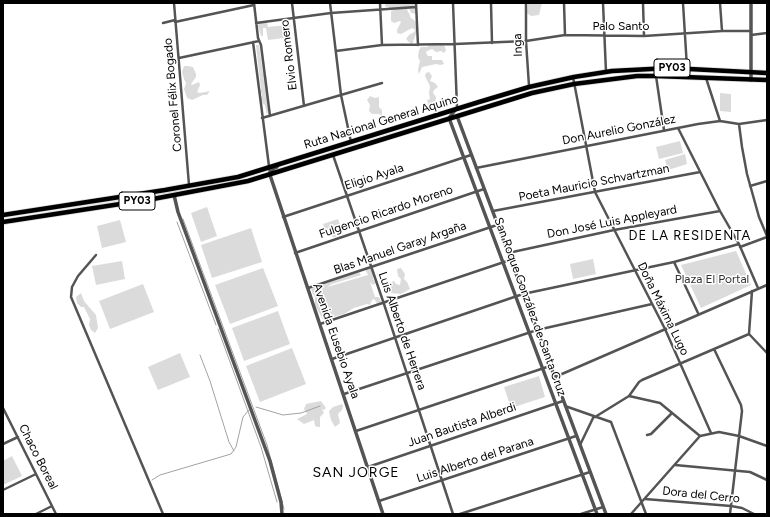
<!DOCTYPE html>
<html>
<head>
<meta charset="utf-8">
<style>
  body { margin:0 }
  #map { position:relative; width:770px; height:517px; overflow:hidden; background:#fff; font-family:Figtree,sans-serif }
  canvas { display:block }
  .frame { position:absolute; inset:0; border:4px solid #000; pointer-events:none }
</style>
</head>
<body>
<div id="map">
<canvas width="770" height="517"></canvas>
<div class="frame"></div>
</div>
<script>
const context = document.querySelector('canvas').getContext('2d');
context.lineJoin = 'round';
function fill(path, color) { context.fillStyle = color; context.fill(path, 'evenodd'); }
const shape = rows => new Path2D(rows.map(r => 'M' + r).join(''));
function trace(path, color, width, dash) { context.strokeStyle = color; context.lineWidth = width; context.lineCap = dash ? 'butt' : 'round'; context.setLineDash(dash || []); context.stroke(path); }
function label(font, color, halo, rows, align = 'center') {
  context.font = font + ' Figtree,sans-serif'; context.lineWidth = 3; context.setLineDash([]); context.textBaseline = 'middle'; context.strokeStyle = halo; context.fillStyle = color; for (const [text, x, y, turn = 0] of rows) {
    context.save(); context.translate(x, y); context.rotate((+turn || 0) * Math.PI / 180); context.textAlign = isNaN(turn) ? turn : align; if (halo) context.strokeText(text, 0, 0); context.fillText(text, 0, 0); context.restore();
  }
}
fill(shape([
  [385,3,415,4,417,14,411,13,409,8,407,10,410,15,410,17,415,21,418,25,416,26,417,31,412,45,406,39,409,35,414,32,415,30,412,28,401,34,397,33,397,30,401,22,400,21,394,23,391,21,391,11,394,10,385,6],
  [530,3,542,3,539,15,531,16,527,13,528,4],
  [284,20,290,21,291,37,268,40,266,28,263,28,263,36,261,36,258,26,259,23,264,22,267,23,268,26,267,27,288,25],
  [256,45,259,45,263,73,266,75,267,81,269,110,268,111,267,115,265,105,263,104,261,99,262,94,259,92,261,89],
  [430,45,444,45,446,50,444,53,441,51,436,52,432,49,427,51,426,53,428,56,432,56,432,60,442,60,444,64,440,65,436,64,422,67,419,74,418,70,420,60,419,60,418,56,419,50,421,47,427,47],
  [184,66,188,66,193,67,196,74,196,77,191,84,192,85,199,82,200,85,197,92,200,93,210,91,207,95,203,95,192,100,187,98,184,89,186,83,184,79,182,72],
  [429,72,432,76,430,81,435,83,438,87,434,90,433,93,436,97,435,105,430,107,430,109,428,111,427,108,428,103,427,100,430,99,429,93,430,86,425,76,426,73],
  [720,93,731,94,731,112,720,111],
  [370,96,375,98,379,97,379,107,382,110,382,115,378,114,372,114,369,111,370,105,367,100],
  [445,116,277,170,276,169],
  [680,141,683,153,659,159,656,147],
  [685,154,687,164,668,170,665,160],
  [263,173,237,180,189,190,3,219,189,189],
  [207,207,217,236,201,242,191,213],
  [338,219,342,230,337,232,336,237,332,237,333,234,327,236,323,224],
  [120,220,126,242,102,248,97,226],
  [251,228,262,262,212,278,201,245],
  [736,251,751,285,701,308,681,265],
  [593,259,596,274,573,279,570,264],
  [122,261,125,279,96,285,92,266],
  [367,267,371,268,374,273,373,279,376,283,373,285,370,282,375,297,379,297,381,302,377,303,374,299,372,300,370,305,367,304,354,308,344,314,323,320,315,305,315,297,312,292,311,287,359,272,361,275,358,276,332,284,327,287,368,275,365,269],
  [263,268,278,306,230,324,215,285],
  [401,268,405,274,404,279,407,282,410,289,401,294,390,293,388,290,384,290,383,289,391,285,393,281,394,281,396,284,400,285,401,279,398,276,397,270,397,269],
  [143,284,154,312,110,329,99,301],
  [81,293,84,301,96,315,98,328,95,333,91,330,89,325,90,319,84,307,81,307,77,303,76,297],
  [278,311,290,344,244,361,232,328],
  [292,348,306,384,260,402,246,366],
  [180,353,190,377,158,390,148,367],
  [539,376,545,397,511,408,504,387],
  [321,401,326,408,324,410,322,409,324,413,320,417,320,427,318,427,315,426,314,420,304,424,297,419,307,414,304,409,306,404],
  [342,404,343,406,342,410,338,414,340,423,335,427,331,420,329,411,333,407],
  [12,456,22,476,3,485,3,461]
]), '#dbdbdb');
trace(shape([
  [183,219,267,445,284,509],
  [177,222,216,325],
  [218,329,261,447,277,502],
  [200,355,210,381,229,442,234,451],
  [256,407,283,415,301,413,320,406],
  [152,480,160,475,231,454,236,447,243,417,249,410]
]), '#a2a2a2', 1);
const trunk = shape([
  [3,215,165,190,238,177,479,102,529,87,574,77,612,71,670,68,767,73],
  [3,222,153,199,248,181,532,93,574,84,637,76,656,76,767,80]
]);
trace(trunk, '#dbdbdb', 6);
trace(shape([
  [174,3,189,185],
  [254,3,258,38,261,45,270,116],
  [292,3,304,106],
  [330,3,341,95,351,142],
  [380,3,382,45],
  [416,3,418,45],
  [453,3,457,108],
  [491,3,492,43],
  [526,3,526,41,529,86],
  [564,3,565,35],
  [603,3,606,72],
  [643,3,644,36],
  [683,3,687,68],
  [720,3,722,31],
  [175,22,254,5],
  [163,23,175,20],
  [256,23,331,13,416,7],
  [751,35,767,33],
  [253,42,270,174],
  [336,51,382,45,455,44,526,41,565,35,644,36,722,31,751,31],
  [179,58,259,41],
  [656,76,664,130],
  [573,77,595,192,665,329,711,433],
  [706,78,720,121],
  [262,118,382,83],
  [739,124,742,147,747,174,759,217,767,236],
  [678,128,720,211,739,244,758,288],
  [333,155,384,304,453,514],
  [476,168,698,124,720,121,739,124,767,120],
  [750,186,767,181],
  [493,211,700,172],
  [283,217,471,155],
  [740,247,767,237],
  [295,253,484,189],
  [508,253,614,230,720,211],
  [96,255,78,276,72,287,71,297,163,514],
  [674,262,698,313],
  [308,288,497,225],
  [752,291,749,334,767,353],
  [320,324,510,260],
  [714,349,741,405,742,411,730,514],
  [332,359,523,294,674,262,739,244],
  [555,377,767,285],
  [344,394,537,330,652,304],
  [629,396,660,403,700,436],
  [565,406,611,422,646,514],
  [3,408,56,514],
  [595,417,629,396,639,382,642,380,749,334],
  [356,431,550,366],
  [647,435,651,434,672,413],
  [3,444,18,437],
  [580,445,594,416],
  [675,465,750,472,767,480],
  [368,467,563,401],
  [3,490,36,474],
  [645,499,731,506,742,508,754,514],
  [379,501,576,436],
  [36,514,52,506],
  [460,514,590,472],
  [581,514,603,507],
  [631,514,700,436,719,432,739,436,767,446]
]), '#545454', 2.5);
trace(shape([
  [751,3,751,80],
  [456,109,449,118,597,514],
  [457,116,606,514],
  [277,167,273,169,270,175,383,514],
  [174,195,178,212,270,461,281,502,282,514]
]), '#545454', 3.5);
trace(trunk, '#000', 4.5);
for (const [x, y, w] of [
  [672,68,36],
  [137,201,36]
]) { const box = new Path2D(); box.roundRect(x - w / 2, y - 9, w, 18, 3); context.fillStyle = '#fff'; context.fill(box); trace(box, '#000', 1); }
label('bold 11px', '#000', null, [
  ["PY03",672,68],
  ["PY03",137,201]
]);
label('12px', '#000', '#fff', [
  ["Palo Santo",621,26],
  ["Inga",518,45,-92],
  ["Elvio Romero",289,55,-97],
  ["Coronel Félix Bogado",173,95,-95],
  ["Ruta Nacional General Aquino",381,122,-17],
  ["Don Aurelio González",619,130,-11],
  ["Eligio Ayala",374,177,-18],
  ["Poeta Mauricio Schvartzman",594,183,-11],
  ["Fulgencio Ricardo Moreno",386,212,-19],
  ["Don José Luis Appleyard",612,222,-11],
  ["Blas Manuel Garay Argaña",400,248,-19],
  ["San Roque González de Santa Cruz",530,307,70],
  ["Doña Máxima Lugo",663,309,64],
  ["Luis Alberto de Herrera",402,331,71],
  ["Avenida Eusebio Ayala",336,341,71],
  ["Juan Bautista Alberdi",462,425,-19],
  ["Chaco Boreal",38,457,63],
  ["Luis Alberto del Parana",475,460,-18],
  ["Dora del Cerro",701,495,6]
]);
label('12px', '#323232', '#fff', [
  ["Plaza El Portal",712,279]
]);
context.letterSpacing = '1px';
label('13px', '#000', '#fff', [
  ["DE LA RESIDENTA",690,236]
]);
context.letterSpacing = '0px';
context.letterSpacing = '1px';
label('14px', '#000', '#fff', [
  ["SAN JORGE",356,473]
]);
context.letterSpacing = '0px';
</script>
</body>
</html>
